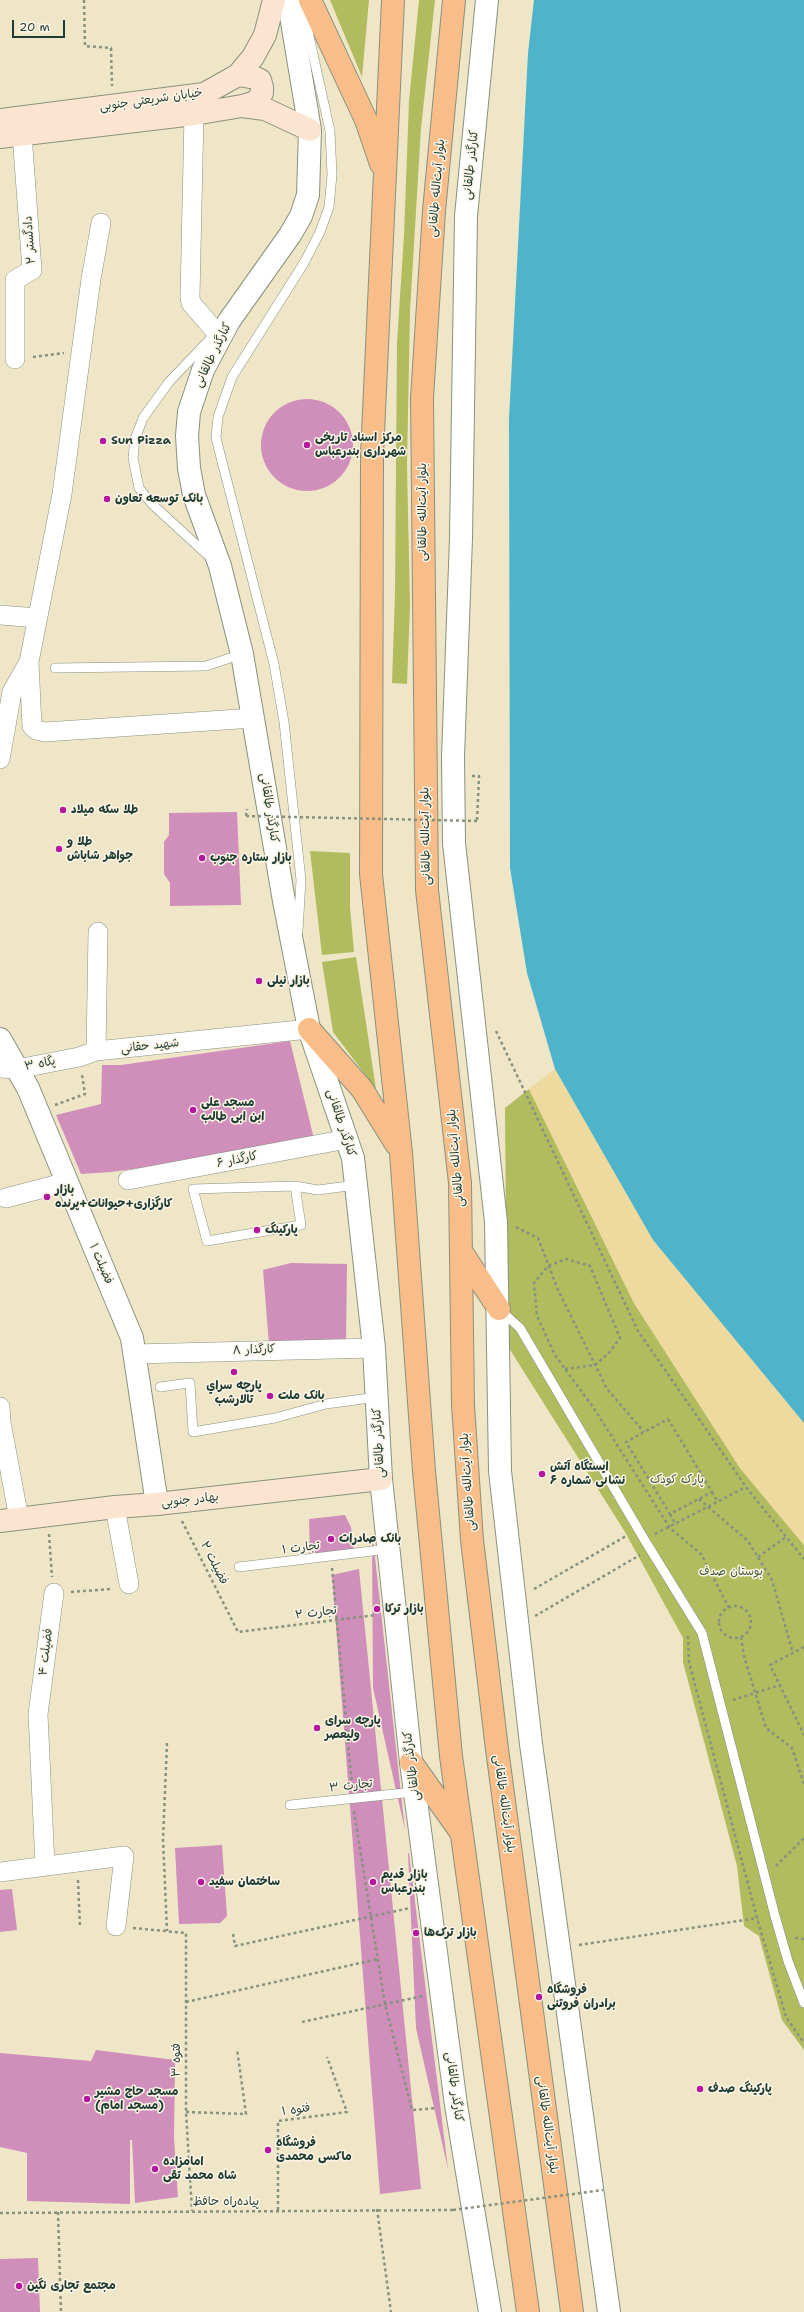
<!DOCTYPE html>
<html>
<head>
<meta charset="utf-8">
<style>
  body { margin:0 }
  #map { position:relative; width:804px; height:2312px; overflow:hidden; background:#efe6c8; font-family:"Shantell Sans",sans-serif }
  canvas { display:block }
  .scale { position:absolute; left:12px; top:20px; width:53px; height:18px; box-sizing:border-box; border:2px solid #1f3d34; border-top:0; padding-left:5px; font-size:12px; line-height:14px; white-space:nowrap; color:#1f3d34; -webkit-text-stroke:3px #fcf5e5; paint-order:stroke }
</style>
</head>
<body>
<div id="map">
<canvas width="804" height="2312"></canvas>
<div class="scale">20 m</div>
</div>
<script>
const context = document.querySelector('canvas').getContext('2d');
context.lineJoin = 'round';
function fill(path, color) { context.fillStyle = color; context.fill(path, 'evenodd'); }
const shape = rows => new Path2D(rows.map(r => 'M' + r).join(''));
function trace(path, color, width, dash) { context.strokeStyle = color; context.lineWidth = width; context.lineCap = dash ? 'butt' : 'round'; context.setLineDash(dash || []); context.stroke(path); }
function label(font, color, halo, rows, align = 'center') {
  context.font = font + ' "Shantell Sans","Playpen Sans Arabic",sans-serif'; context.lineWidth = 3; context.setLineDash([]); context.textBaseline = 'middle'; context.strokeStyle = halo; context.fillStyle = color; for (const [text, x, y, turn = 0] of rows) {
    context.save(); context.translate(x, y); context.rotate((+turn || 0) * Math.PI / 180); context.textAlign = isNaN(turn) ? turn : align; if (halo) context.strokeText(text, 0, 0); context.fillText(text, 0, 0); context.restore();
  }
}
fill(shape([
  [330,0,369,0,362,77],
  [419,0,435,0,421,128,410,311,407,465,410,606,407,684,392,683,395,593,397,343,404,235,409,101],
  [310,851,350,853,350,907,354,952,322,955],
  [356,957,376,1089,333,1032,322,962],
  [529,1089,634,1303,740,1468,804,1545,804,2050,782,2020,759,1936,744,1926,737,1866,683,1662,683,1638,625,1532,507,1345,505,1108]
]), '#b0bc5e');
fill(shape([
  [555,1069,653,1240,804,1423,804,1545,740,1468,634,1303,529,1089]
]), '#eeda9e');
fill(shape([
  [534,0,804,0,804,1423,653,1240,555,1069,527,973,510,868,509,419,528,53]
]), '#4db4cb');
fill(shape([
  '261 445a46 46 0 1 1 92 0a46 46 0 1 1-92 0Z',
  [237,812,241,905,170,906,170,883,164,874,164,842,169,835,169,813],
  [290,1041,315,1143,111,1172,81,1174,56,1115,101,1104,102,1065,121,1065],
  [291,1263,347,1264,346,1343,269,1344,263,1270],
  [345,1515,351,1527,354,1551,310,1555,309,1519],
  [372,1539,373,1539,405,1830,373,1688],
  [359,1569,421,2189,380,2194,332,1575],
  [222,1845,227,1916,220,1923,179,1924,175,1848],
  [408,1853,409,1853,448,2169,416,2028],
  [12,1889,17,1930,0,1932,0,1890],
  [96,2050,175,2060,174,2138,178,2197,135,2203,132,2140,130,2140,130,2204,27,2201,27,2153,0,2147,0,2053,91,2061],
  [38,2258,40,2312,0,2312,0,2259]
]), '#d08ebb');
const service = shape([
  [211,338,169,382,143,418,135,439,133,458,139,488,152,504,212,559],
  [55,668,206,666,242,654],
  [298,931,301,880,284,722,274,664,216,438,218,417,232,377,304,263,320,232,329,207,332,175,330,131,301,0],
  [295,1186,301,1225,207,1241,193,1189,295,1186,318,1190,356,1185],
  [500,1310,520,1328,644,1539,702,1633,775,1916,788,1961,804,2003],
  [160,1387,190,1383,193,1432,275,1418,326,1404,377,1397],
  [239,1567,389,1549],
  [290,1805,414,1792]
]);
const minor = shape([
  [194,114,190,297,191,303,216,332],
  [101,223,91,279,62,494,29,662,32,726,36,730,45,732,254,718],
  [15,359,15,280,32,270,22,134],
  [0,615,37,618],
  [0,759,12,692,29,662],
  [96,1051,98,932],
  [0,1068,17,1069,79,1057,96,1051,309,1029],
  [128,1180,347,1139],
  [6,1198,67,1182],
  [134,1354,374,1348],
  [0,1407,1,1422,19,1519],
  [115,1507,129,1584],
  [45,1866,38,1714,54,1593],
  [0,1872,124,1856,116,1926]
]);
const tertiary = shape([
  [292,0,291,16,310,130,308,195,301,216,290,235,229,321,203,370,189,412,187,436,189,468,194,495,220,566,242,654,284,901,309,1029,353,1158,374,1348,381,1479,411,1762,456,2105,490,2312],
  [487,0,466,216,461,538,453,757,454,843,496,1222,500,1471,531,1744,609,2312],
  [0,1039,28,1088,132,1338,157,1504]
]);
const secondary = shape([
  [238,75,256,78,260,80,262,87,262,93,256,102,242,106],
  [0,120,204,94,238,75,253,57,265,35,274,0],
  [0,137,194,114,242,106,265,109,310,130],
  [0,1521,115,1507,157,1504,381,1479]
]);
const primary = shape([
  [310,0,366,120,381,164],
  [393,0,372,455,371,874,401,1153,424,1471,451,1756,528,2312],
  [454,0,434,211,422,398,427,890,460,1183,463,1405,472,1540,497,1749,572,2312],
  [309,1029,362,1089,396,1144],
  [461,1251,499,1309],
  [411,1762,460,1831]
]);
trace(service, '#87927e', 10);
trace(minor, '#87927e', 20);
trace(tertiary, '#87927e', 24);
trace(secondary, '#87927e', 24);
trace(primary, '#87927e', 24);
trace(shape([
  [84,0,85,46,111,48,112,86],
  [33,357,64,353],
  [472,776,479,776,477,821],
  [246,816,247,809],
  [496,1031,638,1331,746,1487,804,1559],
  [55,1105,85,1094,82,1075],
  [516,1227,538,1238,558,1290,607,1389,644,1432],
  [565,1369,595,1365,609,1353,620,1338,590,1266,566,1259,548,1266,534,1283,537,1316,555,1355,565,1369,593,1407,670,1528,701,1554,729,1608],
  [668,1419,712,1492,670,1514,626,1442,668,1419],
  [712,1492,718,1502],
  [699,1499,748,1541,772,1580,793,1653],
  [670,1514,676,1525],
  [182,1521,238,1632,376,1615],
  [49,1534,52,1577],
  [655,1534,746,1487],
  [758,1557,786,1537],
  [332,1568,352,1786],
  [534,1589,626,1536],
  [71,1592,111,1589],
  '719 1622a16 16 0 1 1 32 0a16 16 0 1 1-32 0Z',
  [535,1616,640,1555],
  [688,1636,689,1662,757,1918,786,2017,804,2043],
  [741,1637,744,1656,766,1728,792,1748,804,1784],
  [804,1647,770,1665,804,1735],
  [733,1700,780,1685],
  [167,1743,163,1839,167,1931],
  [354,1811,385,2004,412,2110,436,2108],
  [776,1866,804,1838],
  [78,1880,80,1928],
  [133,1928,186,1933,186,2112,192,2211],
  [233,1934,235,1946,410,1908],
  [795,1938,804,1939],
  [579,1945,758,1918],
  [186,2002,378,1959],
  [302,2022,423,1996],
  [186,2112,246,2114,237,2049],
  [377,2209,391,2312],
  [278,2210,278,2121,347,2112,327,2057],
  [58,2212,61,2312],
  [0,2213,453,2210]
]), '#87927e', 2.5, [3, 3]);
trace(service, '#fff', 9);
trace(minor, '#fff', 19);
trace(tertiary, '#fff', 22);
trace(secondary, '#fce5d0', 22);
trace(primary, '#f8bd89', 22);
trace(shape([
  [246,816,477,821],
  [453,2210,603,2190]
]), '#87927e', 2.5, [3, 3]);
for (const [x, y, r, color] of [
  [103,441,4,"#b5179e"],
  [307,445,4,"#b5179e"],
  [107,499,4,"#b5179e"],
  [63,810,4,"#b5179e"],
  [59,849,4,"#b5179e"],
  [202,858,4,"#b5179e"],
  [259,981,4,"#b5179e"],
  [193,1110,4,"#b5179e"],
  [47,1197,4,"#b5179e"],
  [257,1230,4,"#b5179e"],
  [234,1372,4,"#b5179e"],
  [270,1396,4,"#b5179e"],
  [542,1474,4,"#b5179e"],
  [331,1539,4,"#b5179e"],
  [377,1609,4,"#b5179e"],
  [317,1728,4,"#b5179e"],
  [201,1882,4,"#b5179e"],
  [373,1882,4,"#b5179e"],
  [416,1933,4,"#b5179e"],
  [539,1997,4,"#b5179e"],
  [700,2089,4,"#b5179e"],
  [87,2099,4,"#b5179e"],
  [268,2150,4,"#b5179e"],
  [155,2169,4,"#b5179e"],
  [19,2286,4,"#b5179e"]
]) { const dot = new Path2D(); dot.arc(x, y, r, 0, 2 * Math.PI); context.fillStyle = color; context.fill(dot); trace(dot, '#fcf5e5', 1.5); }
label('12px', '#1f3d34', '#fcf5e5', [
  ["خیابان شریعتی جنوبی",151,100,-8],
  ["کنارگذر طالقانی",471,165,-84],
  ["بلوار آیت‌الله طالقانی",437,188,-85],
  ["دادگستر ۲",30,240,-94],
  ["کنارگذر طالقانی",213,355,-64],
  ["بلوار آیت‌الله طالقانی",423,512,-90],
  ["کنارگذر طالقانی",269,808,81],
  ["بلوار آیت‌الله طالقانی",426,836,-91],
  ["شهید حقانی",150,1046,-6],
  ["پگاه ۳",40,1064,-11],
  ["کنارگذر طالقانی",341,1123,72],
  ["بلوار آیت‌الله طالقانی",456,1158,-95],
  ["کارگذار ۶",237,1160,-11],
  ["فضیلت ۱",101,1264,67],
  ["کارگذار ۸",254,1350,-2],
  ["کنارگذر طالقانی",379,1443,-93],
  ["بلوار آیت‌الله طالقانی",468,1482,-94],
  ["بهادر جنوبی",190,1500,-6],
  ["تجارت ۱",301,1548,-7],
  ["فضیلت ۲",214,1563,63],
  ["تجارت ۲",316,1613,-7],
  ["فضیلت ۴",46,1652,-83],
  ["کنارگذر طالقانی",412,1766,-97],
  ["تجارت ۳",351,1786,-6],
  ["بلوار آیت‌الله طالقانی",504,1804,82],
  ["فتوه ۳",177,2060,-90],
  ["کنارگذر طالقانی",454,2087,82],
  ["فتوه ۱",296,2110,-8],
  ["بلوار آیت‌الله طالقانی",547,2125,82],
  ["پیاده‌راه حافظ",226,2202]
]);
label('bold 12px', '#1f3d34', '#fcf5e5', [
  ["مرکز اسناد تاریخی",315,438],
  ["شهرداری بندرعباس",315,452],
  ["Sun Pizza",111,441],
  ["بانک توسعه تعاون",115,499],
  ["طلا سکه میلاد",71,810],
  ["طلا و",67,842],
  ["جواهر شاباش",67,856],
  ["بازار ستاره جنوب",210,858],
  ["بازار نیلی",267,981],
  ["مسجد علی",201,1103],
  ["ابن ابی طالب",201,1117],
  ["بازار",55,1190],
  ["کارگزاری+حیوانات+پرنده",55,1204],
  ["پارکینگ",265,1230],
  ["پارچه سراي",234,1386,"center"],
  ["تالارشب",234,1400,"center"],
  ["بانک ملت",278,1396],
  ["ایستگاه آتش",550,1467],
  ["نشانی شماره ۶",550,1481],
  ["بانک صادرات",339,1539],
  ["بازار ترکا",385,1609],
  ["پارچه سرای",325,1721],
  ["ولیعصر",325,1735],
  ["بازار قدیم",381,1875],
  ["بندرعباس",381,1889],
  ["ساختمان سفید",209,1882],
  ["بازار ترک‌ها",424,1933],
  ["فروشگاه",547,1990],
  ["برادران فروتنی",547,2004],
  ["پارکینگ صدف",708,2089],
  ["مسجد حاج مشیر",95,2092],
  ["(مسجد امام)",95,2106],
  ["فروشگاه",276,2143],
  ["ماکسی محمدی",276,2157],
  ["امامزاده",163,2162],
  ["شاه محمد تقی",163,2176],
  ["مجتمع تجاری نگین",27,2286]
], 'left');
label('12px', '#435d3e', '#fcf5e5', [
  ["پارک کودک",677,1480],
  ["بوستان صدف",731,1572]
]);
</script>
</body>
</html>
